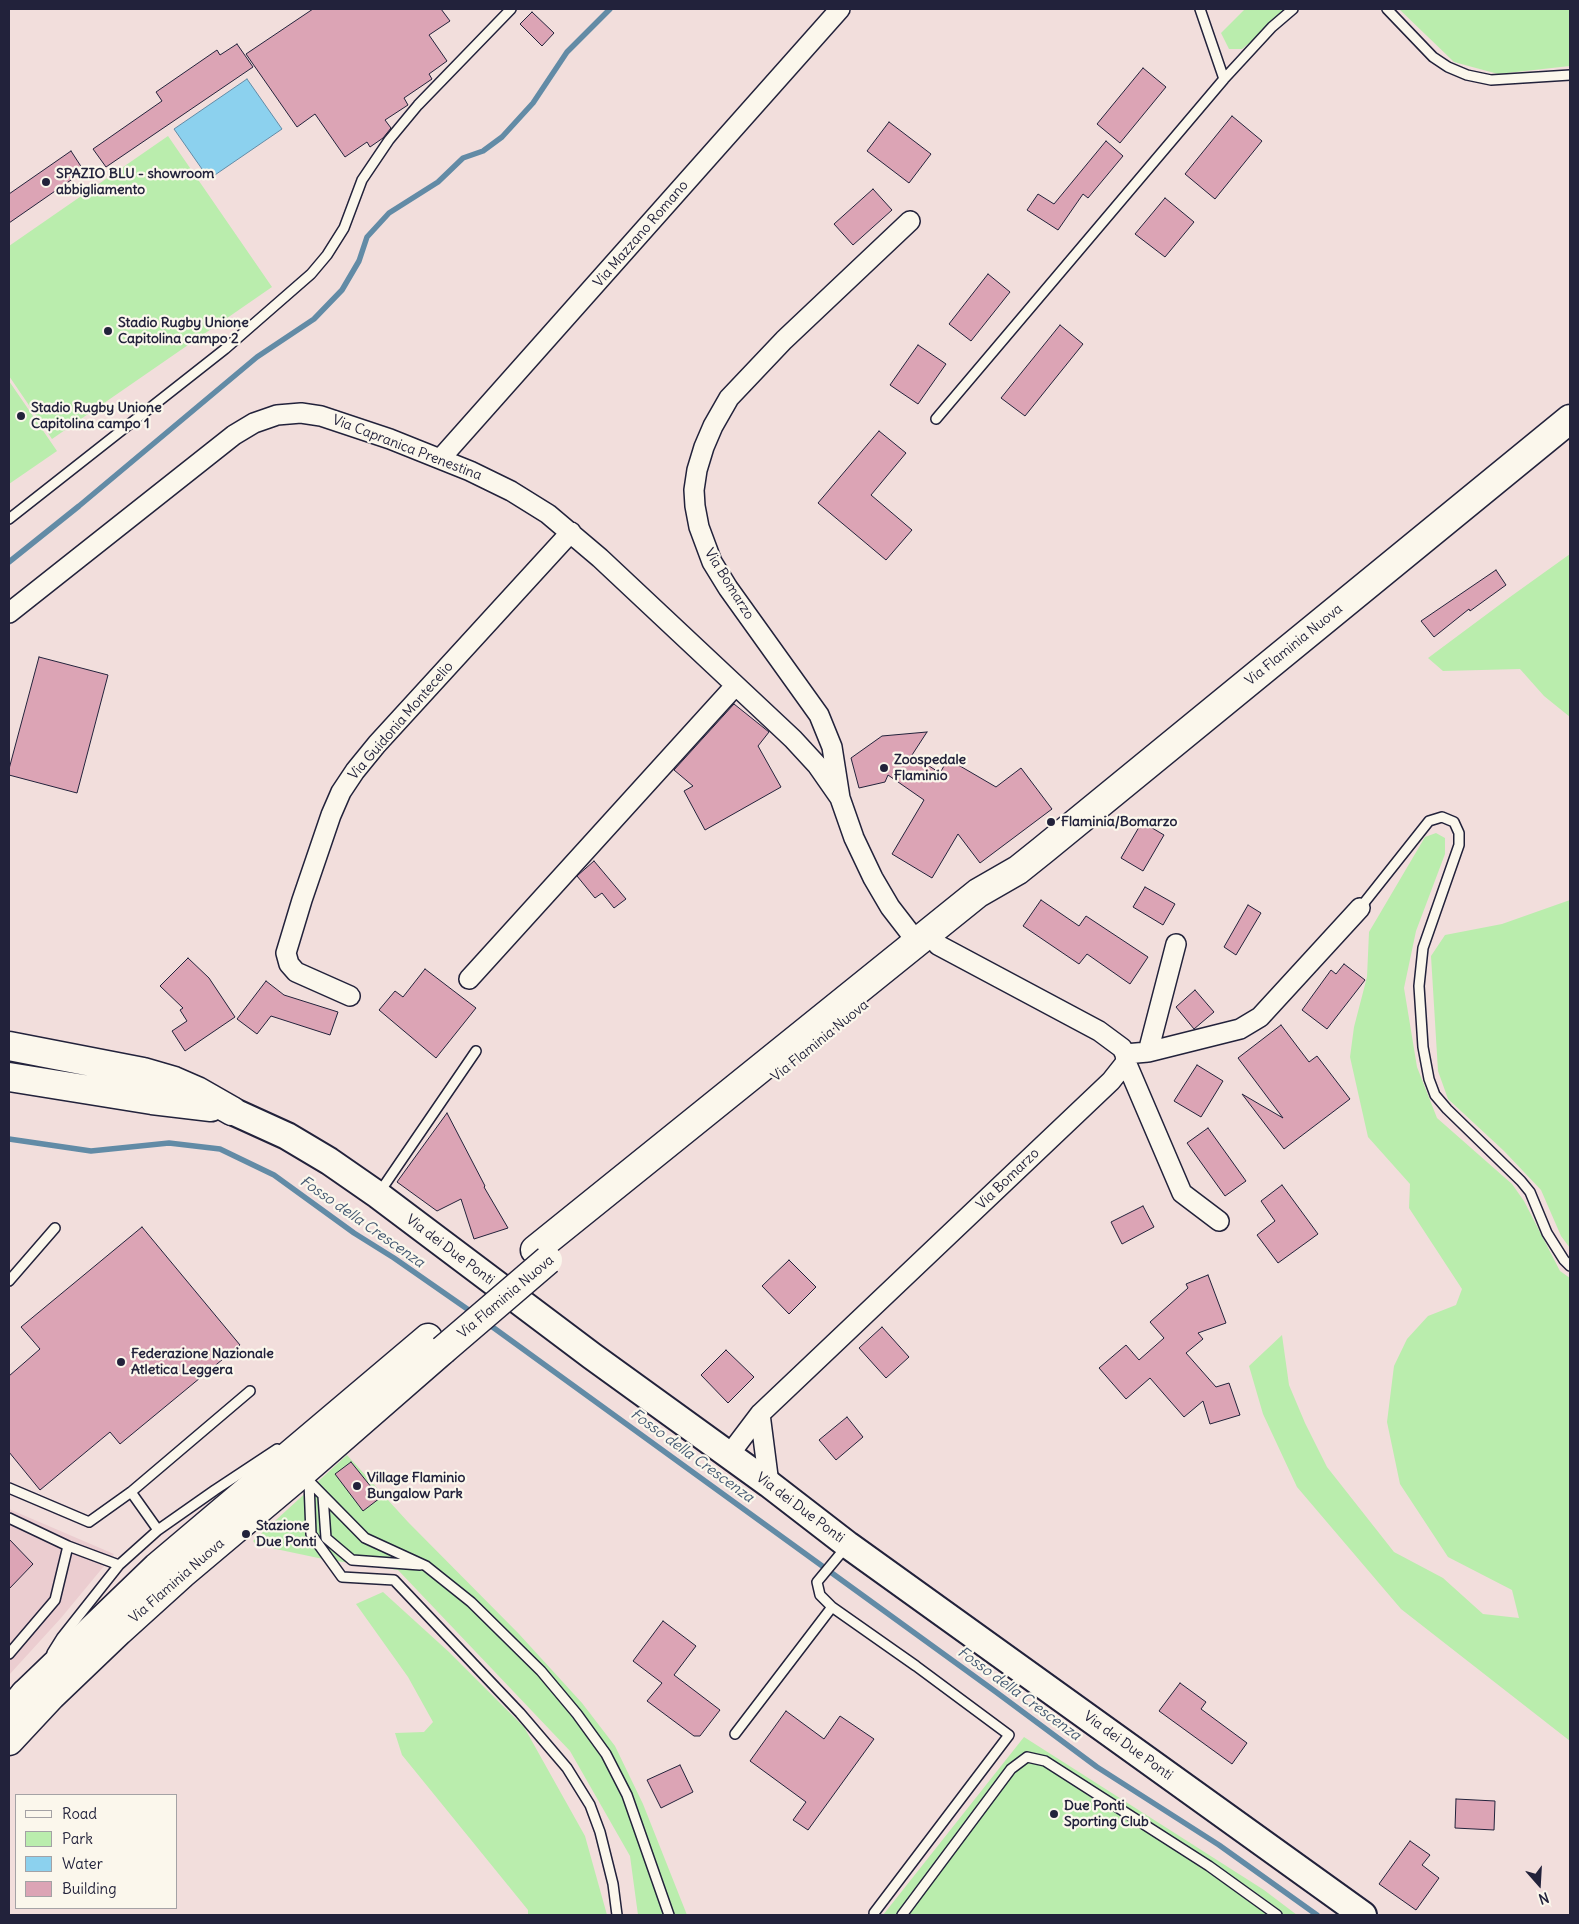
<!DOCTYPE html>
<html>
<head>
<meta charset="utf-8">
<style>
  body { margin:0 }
  #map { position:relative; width:1579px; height:1924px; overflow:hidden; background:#f2dedc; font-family:Delius,sans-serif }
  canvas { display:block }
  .frame { position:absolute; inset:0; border:10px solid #22223b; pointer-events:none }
  .legend { position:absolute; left:15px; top:1794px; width:162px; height:115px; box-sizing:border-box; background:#fbf7ec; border:1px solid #a4a2a5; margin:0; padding:6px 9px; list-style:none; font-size:15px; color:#22223b }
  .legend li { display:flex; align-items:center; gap:10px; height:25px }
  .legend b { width:25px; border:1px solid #a4a2a5 }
  .north { position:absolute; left:1514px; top:1859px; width:50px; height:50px; -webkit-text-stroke:4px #fbf7ec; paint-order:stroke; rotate:161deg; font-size:14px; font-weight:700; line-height:20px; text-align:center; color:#22223b }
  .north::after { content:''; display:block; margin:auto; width:18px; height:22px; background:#22223b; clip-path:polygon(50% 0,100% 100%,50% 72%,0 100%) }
</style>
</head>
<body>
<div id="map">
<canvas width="1579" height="1924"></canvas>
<div class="frame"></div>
<ul class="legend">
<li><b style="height:6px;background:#fbf7ec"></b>Road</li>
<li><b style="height:14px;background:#baedad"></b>Park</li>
<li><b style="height:14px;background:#8cd1ee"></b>Water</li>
<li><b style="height:14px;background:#dca4b5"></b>Building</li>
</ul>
<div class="north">N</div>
</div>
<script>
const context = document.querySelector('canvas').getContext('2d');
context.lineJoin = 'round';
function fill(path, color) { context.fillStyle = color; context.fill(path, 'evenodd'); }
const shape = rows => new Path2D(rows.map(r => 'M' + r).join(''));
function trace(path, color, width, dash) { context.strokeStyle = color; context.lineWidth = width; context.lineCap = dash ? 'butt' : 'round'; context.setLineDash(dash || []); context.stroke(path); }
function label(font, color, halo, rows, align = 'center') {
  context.font = font + ' Delius,sans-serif'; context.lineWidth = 4.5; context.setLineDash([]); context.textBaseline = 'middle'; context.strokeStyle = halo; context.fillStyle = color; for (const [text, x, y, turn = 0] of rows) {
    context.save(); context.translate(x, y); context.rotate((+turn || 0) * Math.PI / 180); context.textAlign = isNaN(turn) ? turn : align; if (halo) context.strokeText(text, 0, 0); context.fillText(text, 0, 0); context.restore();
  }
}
fill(shape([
  [9,1509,114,1554,61,1618,9,1675]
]), '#ebcdd0');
fill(shape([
  [1245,9,1291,9,1242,49,1229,49,1221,33],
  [1399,9,1570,9,1570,66,1498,74,1454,62],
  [168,136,272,287,52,439,9,376,9,246],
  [9,381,57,451,9,484],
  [1570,554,1570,717,1544,696,1520,669,1443,671,1428,658,1510,597],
  [1436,833,1445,838,1445,854,1416,931,1404,988,1417,1067,1437,1118,1512,1184,1524,1201,1560,1271,1570,1278,1570,1741,1401,1609,1297,1487,1263,1414,1249,1366,1282,1335,1289,1385,1305,1423,1327,1467,1394,1552,1443,1578,1483,1614,1519,1618,1512,1590,1448,1557,1400,1484,1387,1422,1394,1366,1407,1339,1428,1316,1456,1305,1462,1289,1409,1208,1410,1184,1368,1137,1350,1057,1354,1027,1367,977,1369,932,1425,837],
  [1570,900,1570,1248,1561,1236,1541,1190,1504,1151,1448,1099,1438,1071,1431,956,1445,935,1502,924],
  [347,1455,408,1522,519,1634,582,1703,615,1746,643,1804,687,1915,638,1915,630,1856,570,1751,398,1570,323,1559,257,1545,253,1541],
  [383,1592,449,1652,524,1727,585,1836,607,1915,528,1915,528,1910,402,1755,395,1733,424,1732,433,1722,408,1677,356,1604],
  [1024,1737,1264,1890,1297,1915,883,1915]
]), '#baedad');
const water = shape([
  [247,79,282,129,209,179,174,129,247,79]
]);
fill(water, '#8cd1ee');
trace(water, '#628ba6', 1);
trace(shape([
  [9,562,79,506,257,357,314,319,342,290,359,261,367,237,389,213,438,182,463,158,483,151,502,137,533,103,567,52,610,9],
  [9,1139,91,1151,169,1143,220,1149,274,1175,354,1233,394,1258,473,1313],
  [487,1323,996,1692,1097,1767,1219,1845,1317,1915]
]), '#628ba6', 5.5);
const building = shape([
  [313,9,441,9,450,21,429,35,447,61,429,74,432,79,404,98,408,105,385,120,391,128,383,138,370,147,367,142,345,157,315,114,297,127,246,54,313,9],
  [532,12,554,33,542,46,520,24,532,12],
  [237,44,253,67,106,167,93,149,162,101,156,92,217,50,220,55,237,44],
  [1143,68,1166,87,1120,143,1097,124,1143,68],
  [1232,116,1262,141,1215,199,1185,174,1232,116],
  [889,122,931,154,909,183,867,151,889,122],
  [1106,141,1123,156,1088,198,1083,194,1058,230,1027,210,1038,194,1054,204,1106,141],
  [71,151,84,171,9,223,9,194,71,151],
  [873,189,892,210,853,245,834,224,873,189],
  [1165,198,1194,222,1165,257,1135,234,1165,198],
  [988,274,1010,292,971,341,949,324,988,274],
  [1060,325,1083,344,1025,416,1001,398,1060,325],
  [918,345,946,364,918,404,890,385,918,345],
  [879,431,906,453,871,495,912,530,886,560,818,503,879,431],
  [1496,570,1506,585,1470,611,1469,609,1434,637,1421,621,1496,570],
  [39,657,108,675,77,793,9,775,9,769,39,657],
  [734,704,769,732,758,746,781,787,705,830,684,791,693,786,674,770,734,704],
  [927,732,912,755,940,773,948,759,996,787,1021,768,1052,809,980,863,958,834,932,878,892,854,924,800,888,775,885,782,859,788,851,758,882,736,927,732],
  [1142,822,1164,835,1143,871,1121,858,1142,822],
  [594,861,626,899,614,908,602,893,595,898,577,876,594,861],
  [1145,887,1175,904,1163,925,1133,907,1145,887],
  [1041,900,1079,926,1086,916,1148,957,1130,984,1087,954,1079,964,1023,926,1041,900],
  [1248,905,1261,913,1236,955,1224,947,1248,905],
  [188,958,209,978,235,1017,185,1051,172,1031,187,1021,180,1010,183,1008,160,986,188,958],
  [1344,964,1365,980,1327,1029,1302,1010,1331,970,1336,974,1344,964],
  [425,969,476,1008,436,1058,379,1010,395,991,403,997,425,969],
  [266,981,284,995,338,1012,330,1035,271,1016,257,1034,237,1019,266,981],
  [1195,990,1214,1012,1194,1029,1176,1007,1195,990],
  [1281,1025,1309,1062,1317,1056,1350,1099,1284,1149,1242,1094,1283,1118,1238,1058,1281,1025],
  [1197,1065,1223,1081,1201,1117,1174,1101,1197,1065],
  [447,1113,485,1186,484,1187,508,1228,474,1239,461,1199,437,1211,397,1182,447,1113],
  [1208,1128,1246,1181,1225,1196,1187,1143,1208,1128],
  [1282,1185,1318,1234,1278,1263,1257,1235,1275,1221,1261,1201,1282,1185],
  [1143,1206,1154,1227,1122,1244,1111,1222,1143,1206],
  [142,1227,240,1345,120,1444,110,1432,40,1490,9,1452,9,1376,40,1349,21,1327,142,1227],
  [789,1260,816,1287,789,1314,762,1286,789,1260],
  [1208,1275,1226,1323,1198,1333,1203,1339,1186,1353,1216,1387,1229,1383,1240,1415,1210,1424,1203,1401,1184,1417,1150,1378,1126,1399,1099,1368,1126,1345,1139,1360,1164,1338,1150,1322,1188,1288,1186,1284,1208,1275],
  [882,1327,909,1357,886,1378,859,1348,882,1327],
  [726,1350,754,1377,728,1403,701,1375,726,1350],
  [847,1417,863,1437,836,1460,819,1440,847,1417],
  [351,1462,380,1498,363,1511,335,1474,351,1462],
  [9,1539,33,1564,9,1589,9,1539],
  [663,1621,696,1646,674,1675,720,1710,700,1736,694,1736,647,1701,662,1683,633,1661,663,1621],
  [1180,1683,1206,1702,1201,1709,1247,1743,1232,1764,1159,1711,1180,1683],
  [786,1711,824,1739,840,1716,874,1739,808,1830,793,1820,806,1802,750,1761,786,1711],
  [680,1765,693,1792,661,1808,647,1780,680,1765],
  [1456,1799,1495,1801,1494,1830,1455,1828,1456,1799],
  [1410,1841,1430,1855,1422,1865,1439,1878,1416,1910,1379,1884,1410,1841]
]);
fill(building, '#dca4b5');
trace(building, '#22223b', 1);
const lane = shape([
  [1200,9,1224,79],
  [1387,9,1433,57,1448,67,1467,75,1491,80,1570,75],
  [936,419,1224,79,1272,27,1293,9],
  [9,519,225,349,311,274,327,255,344,228,362,180,389,140,418,105,511,9],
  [1360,908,1429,821,1442,817,1454,822,1459,833,1459,845,1423,948,1419,986,1423,1047,1429,1079,1435,1095,1447,1109,1521,1181,1530,1192,1547,1233,1564,1260,1570,1266],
  [379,1193,476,1051],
  [9,1281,55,1228],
  [304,1476,365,1538,426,1566,471,1602,541,1671,577,1714,606,1754,627,1795,669,1915],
  [309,1482,311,1534,342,1577,394,1580,520,1713,567,1768,590,1805,600,1832,613,1884,617,1915],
  [9,1488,89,1522,131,1492,250,1391],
  [131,1492,158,1530],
  [323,1496,326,1538,352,1560,420,1565],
  [9,1518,68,1546,119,1565],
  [846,1547,817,1582,820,1595,832,1607,916,1666,1009,1735,874,1913],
  [52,1653,62,1637,119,1565,158,1530,215,1490,277,1449],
  [9,1654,55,1600,68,1546],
  [735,1734,832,1607],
  [902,1915,1011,1769,1027,1757,1045,1761,1209,1866,1277,1915]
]);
const street = shape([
  [910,221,784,340,729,398,713,426,704,447,697,470,694,490,695,506,699,527,712,562,728,588,819,715,832,747,840,798,854,838,873,878,890,907,917,942],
  [441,458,840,9],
  [9,613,234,435,254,423,277,415,301,413,321,416,390,439,470,471,511,491,548,514,600,558,793,739,817,765,840,798],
  [469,979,735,686],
  [350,996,296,972,289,964,286,953,302,900,331,815,341,792,355,771,377,744,571,532],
  [1148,1052,1176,944],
  [1125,1054,1148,1052,1240,1029,1260,1017,1360,908],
  [1126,1062,1182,1193,1219,1221],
  [760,1414,769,1484],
  [729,1455,760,1414,1111,1081,1126,1062,1125,1054,1122,1048,1099,1031,938,945]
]);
const secondary = shape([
  [232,1111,287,1136,329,1161,378,1195,592,1356,769,1484,848,1545,1363,1915]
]);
const primary = shape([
  [9,1046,143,1072,174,1081,197,1091,232,1111],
  [9,1077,152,1100,211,1107],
  [535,1250,978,893,1018,870,1043,850,1570,419],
  [25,1694,157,1567,428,1338],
  [9,1741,51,1696,119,1631,182,1574,302,1473,443,1350]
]);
const highway = shape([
  [9,1713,25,1694]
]);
trace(lane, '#22223b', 12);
trace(street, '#22223b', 22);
trace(secondary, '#22223b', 30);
trace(primary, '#22223b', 31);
trace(highway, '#22223b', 31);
trace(lane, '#fbf7ec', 9);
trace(street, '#fbf7ec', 19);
trace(secondary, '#fbf7ec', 26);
trace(primary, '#fbf7ec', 28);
trace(highway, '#fbf7ec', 28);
const primaryBridge = shape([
  [443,1350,548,1260]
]);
trace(primaryBridge, '#22223b', 31, []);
trace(primaryBridge, '#fbf7ec', 28);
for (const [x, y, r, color] of [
  [46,182,5,"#22223b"],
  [108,331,5,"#22223b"],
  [21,416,5,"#22223b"],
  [884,768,5,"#22223b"],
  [1051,822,5,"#22223b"],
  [121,1362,5,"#22223b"],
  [357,1486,5,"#22223b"],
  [246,1534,5,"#22223b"],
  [1054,1814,5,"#22223b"]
]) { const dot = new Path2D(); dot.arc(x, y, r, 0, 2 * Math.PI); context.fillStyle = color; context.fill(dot); trace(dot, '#fbf7ec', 2); }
label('bold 14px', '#22223b', '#fbf7ec', [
  ["SPAZIO BLU - showroom",56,174],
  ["abbigliamento",56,190],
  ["Stadio Rugby Unione",118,323],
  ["Capitolina campo 2",118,339],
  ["Stadio Rugby Unione",31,408],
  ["Capitolina campo 1",31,424],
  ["Zoospedale",894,760],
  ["Flaminio",894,776],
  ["Flaminia/Bomarzo",1061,822],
  ["Federazione Nazionale",131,1354],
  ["Atletica Leggera",131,1370],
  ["Village Flaminio",367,1478],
  ["Bungalow Park",367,1494],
  ["Stazione",256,1526],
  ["Due Ponti",256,1542],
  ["Due Ponti",1064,1806],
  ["Sporting Club",1064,1822]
], 'left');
label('14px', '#22223b', '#fbf7ec', [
  ["Via Mazzano Romano",641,234,-49],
  ["Via Capranica Prenestina",407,448,21],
  ["Via Bomarzo",729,584,58],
  ["Via Flaminia Nuova",1294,645,-39],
  ["Via Guidonia Montecelio",401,721,-49],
  ["Via Flaminia Nuova",820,1041,-39],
  ["Via Bomarzo",1008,1179,-44],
  ["Via dei Due Ponti",450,1250,37],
  ["Via Flaminia Nuova",506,1297,-40],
  ["Via dei Due Ponti",800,1508,37],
  ["Via Flaminia Nuova",177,1581,-41],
  ["Via dei Due Ponti",1128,1746,36]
]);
label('italic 15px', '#425771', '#fbf7ec', [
  ["Fosso della Crescenza",362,1222,35],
  ["Fosso della Crescenza",692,1456,36],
  ["Fosso della Crescenza",1019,1694,36]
]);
</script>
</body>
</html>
